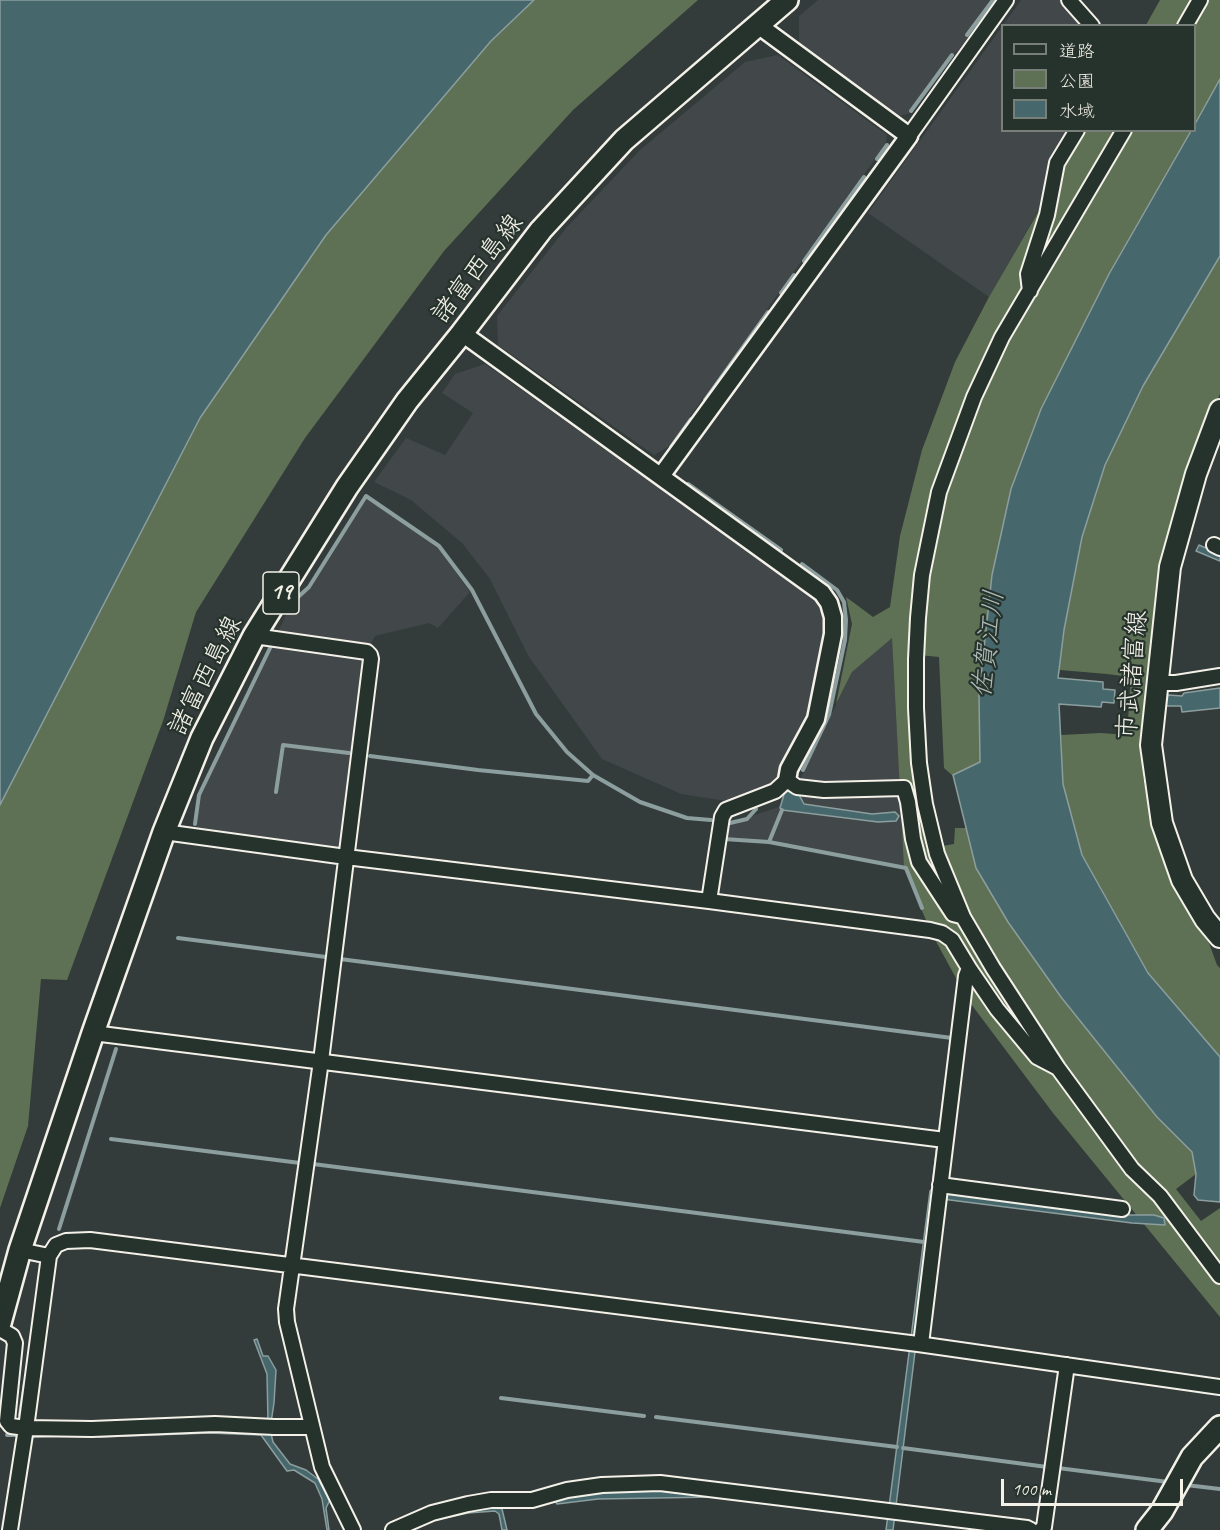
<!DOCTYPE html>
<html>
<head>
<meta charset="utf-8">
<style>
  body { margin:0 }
  #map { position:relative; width:1220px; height:1530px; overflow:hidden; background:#333c3a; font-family:Caveat,"Klee One",sans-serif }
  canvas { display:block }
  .legend { position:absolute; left:1001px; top:24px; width:195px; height:108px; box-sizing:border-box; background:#26332d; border:2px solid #787f78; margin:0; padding:8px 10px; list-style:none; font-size:18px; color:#f4f1e8 }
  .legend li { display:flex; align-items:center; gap:12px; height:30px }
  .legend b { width:30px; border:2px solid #787f78 }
  .scale { position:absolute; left:1001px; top:1479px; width:182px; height:27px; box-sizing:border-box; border:3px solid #f4f1e8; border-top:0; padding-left:8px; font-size:18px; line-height:21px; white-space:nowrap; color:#f4f1e8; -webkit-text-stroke:4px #26332d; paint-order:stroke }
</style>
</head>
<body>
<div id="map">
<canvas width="1220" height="1530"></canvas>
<ul class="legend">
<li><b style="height:8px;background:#26332d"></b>道路</li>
<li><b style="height:16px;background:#5e7154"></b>公園</li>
<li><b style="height:16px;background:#46676c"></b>水域</li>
</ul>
<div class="scale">100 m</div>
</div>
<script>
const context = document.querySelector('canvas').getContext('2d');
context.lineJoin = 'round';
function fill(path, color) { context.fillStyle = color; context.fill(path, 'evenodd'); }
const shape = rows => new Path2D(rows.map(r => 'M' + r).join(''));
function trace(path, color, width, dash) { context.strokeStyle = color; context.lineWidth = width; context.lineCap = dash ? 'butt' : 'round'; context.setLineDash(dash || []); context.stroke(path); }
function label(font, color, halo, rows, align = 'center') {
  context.font = font + ' Caveat,"Klee One",sans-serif'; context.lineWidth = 4.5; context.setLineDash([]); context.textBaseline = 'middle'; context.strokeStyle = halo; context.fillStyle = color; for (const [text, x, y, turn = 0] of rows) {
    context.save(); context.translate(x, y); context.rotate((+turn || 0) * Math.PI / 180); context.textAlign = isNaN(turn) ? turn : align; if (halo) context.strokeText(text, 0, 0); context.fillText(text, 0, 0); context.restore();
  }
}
fill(shape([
  [818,0,995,0,912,113,899,116,799,44,799,16],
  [1021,0,1061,0,1084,25,1002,26,1002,130,1072,131,1046,197,989,297,868,213],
  [778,55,887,135,886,144,668,447,654,455,498,345,497,316,567,227,640,150,745,62],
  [485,364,814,596,822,615,825,637,810,714,772,786,726,801,681,794,602,759,529,657,490,579,462,543,411,500,374,482,406,438,445,455,473,413,442,393,455,374],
  [367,498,438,548,470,592,438,628,429,623,375,636,368,649,342,853,196,832,201,795,295,596,311,588],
  [892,637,904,869,766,843,712,839,713,824,749,817,788,804,852,672]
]), '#424749');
fill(shape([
  [518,0,698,0,573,110,444,251,305,438,196,612,163,721,67,980,41,979,28,1126,0,1208,0,793,213,340],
  [1160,0,1220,0,1220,104,1029,487,1061,997,1157,1117,1192,1152,1196,1174,1176,1189,1201,1221,1220,1208,1220,1317,1053,1113,971,1004,957,980,932,934,904,869,892,638,852,672,836,704,852,624,846,597,873,617,890,607,900,536,922,450,955,362,989,297,1085,131,1194,130,1194,26,1146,25],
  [908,654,939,657,944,768,953,776,966,828,955,828,954,844,926,849,911,760],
  [1220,226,1220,394,1187,469,1158,581,1142,729,1143,777,1154,831,1174,886,1209,943,1217,965,1220,968,1220,1057,1148,973,1082,855,1063,785,1061,735,1101,733,1127,735,1131,677,1107,674,1060,670,1058,679,1065,541]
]), '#5e7154');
const water = shape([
  [0,0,534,0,491,41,326,235,200,418,0,805,0,0],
  [1220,79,1220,256,1143,386,1105,465,1082,537,1064,630,1058,678,1103,682,1103,689,1115,690,1114,703,1102,702,1101,707,1059,704,1063,784,1082,855,1148,973,1220,1057,1220,1202,1198,1200,1194,1195,1196,1174,1192,1152,1157,1117,1061,997,1008,922,976,868,953,775,980,762,979,695,992,575,1011,489,1041,409,1109,274,1191,131,1194,130,1195,124,1220,79],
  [1199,545,1220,554,1220,561,1196,551,1199,545],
  [1220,688,1220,708,1182,712,1181,706,1166,706,1168,695,1182,696,1184,693,1220,688],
  [785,791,798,793,804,804,872,814,895,812,899,816,896,821,878,822,782,810,780,808,785,791],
  [933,1188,934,1192,946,1192,1126,1215,1154,1215,1164,1218,1165,1225,1132,1223,934,1198,893,1530,886,1530,930,1191,933,1188],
  [257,1339,263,1356,268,1356,276,1370,274,1403,270,1429,273,1442,290,1464,306,1470,318,1479,330,1500,326,1508,329,1530,327,1530,322,1499,315,1483,294,1470,287,1471,261,1435,209,1433,99,1437,98,1434,268,1421,267,1374,254,1340,257,1339],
  [660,1488,714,1494,715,1497,598,1499,557,1504,554,1499,602,1491,660,1488],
  [496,1506,502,1509,507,1530,502,1530,499,1514,495,1511,468,1513,430,1521,429,1519,469,1509,496,1506]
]);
fill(water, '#46676c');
trace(water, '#8c9e9e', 1.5);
trace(shape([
  [967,35,993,0],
  [911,111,952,55],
  [877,159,887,145],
  [804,261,864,177],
  [781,293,794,275],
  [705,400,768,312],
  [671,447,691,419],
  [688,484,781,550],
  [802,564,837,590,844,602,846,620,845,640,829,715,803,770],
  [297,598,309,587,366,496,439,546,472,590,536,714,567,752,593,775,640,802,687,818,711,820],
  [370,756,478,770,588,781,593,775],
  [276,792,283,745,349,753],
  [730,823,747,819,756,809],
  [195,824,199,795,271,646],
  [724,839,769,842,782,810],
  [769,842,906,868,922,908],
  [178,938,326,957],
  [340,959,952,1038],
  [940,1133,952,1038],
  [111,1139,300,1163],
  [313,1164,924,1242],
  [933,1188,938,1147],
  [59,1229,116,1049],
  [501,1398,644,1416],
  [20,1415,25,1383],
  [656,1417,897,1447],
  [7,1435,19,1435],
  [32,1436,58,1435],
  [903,1448,1047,1467],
  [1058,1468,1168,1482],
  [1186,1485,1220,1489]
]), '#8c9e9e', 4);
const minor = shape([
  [1069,0,1092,26],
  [1185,26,1200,0],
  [1124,130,1002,337,974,397,939,492,922,575,918,618,916,659,916,708,919,763,925,804,937,854,963,917,993,968,1058,1068,1132,1169,1160,1196,1220,1276],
  [909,136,1006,0],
  [1030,291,1028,274,1047,215,1057,163,1077,130],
  [1214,545,1220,548],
  [254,636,367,652,370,655,371,659,321,1061,286,1309,287,1322,322,1467,353,1530],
  [1157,683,1176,683,1220,676],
  [164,832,346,857,709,901,930,930,942,933,952,940,969,968,966,976,921,1344],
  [709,901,722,817,726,810,775,791,787,780,797,787,824,790,904,788,908,802,913,839,919,862,953,914,961,916],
  [969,968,997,1009,1037,1057,1058,1068],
  [93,1033,945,1140],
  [940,1185,1122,1209],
  [20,1250,49,1256],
  [0,1329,12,1336,15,1343,7,1421,11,1426,26,1428,92,1429,215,1424,274,1427,312,1427],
  [10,1530,26,1428,49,1256,56,1245,66,1241,90,1240,918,1344,1220,1387],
  [393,1530,432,1513,468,1504,491,1500,532,1500,567,1490,602,1485,660,1483,1027,1528,1031,1530],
  [1041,1530,1044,1527,1067,1365]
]);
const tertiary = shape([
  [462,333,822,593,829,603,833,617,833,634,816,719,789,769,787,780],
  [661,476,909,136,758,25]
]);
const secondary = shape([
  [1220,410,1196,474,1170,567,1151,745,1162,823,1182,880,1205,919,1220,937]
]);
const primary = shape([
  [0,1323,20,1250,93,1033,164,832,202,738,254,636,347,487,407,401,462,333,541,230,624,140,787,0],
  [1147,1530,1162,1511,1192,1457,1220,1427]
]);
trace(minor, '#f4f1e8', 18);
trace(tertiary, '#f4f1e8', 21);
trace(secondary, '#f4f1e8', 24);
trace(primary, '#f4f1e8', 26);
trace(minor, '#26332d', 14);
trace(tertiary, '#26332d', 16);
trace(secondary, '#26332d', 20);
trace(primary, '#26332d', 21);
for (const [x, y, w] of [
  [281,593,36]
]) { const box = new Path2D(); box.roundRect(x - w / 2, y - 21, w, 42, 4.5); context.fillStyle = '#26332d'; context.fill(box); trace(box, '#f4f1e8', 1.5); }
label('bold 24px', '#f4f1e8', null, [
  ["19",281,593]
]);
label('26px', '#f4f1e8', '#26332d', [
  ["諸富西島線",478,269,-52],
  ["市武諸富線",1133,675,-85],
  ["諸富西島線",206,676,-63]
]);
label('italic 27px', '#aebab6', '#26332d', [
  ["佐賀江川",989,644,-83]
]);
</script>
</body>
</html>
